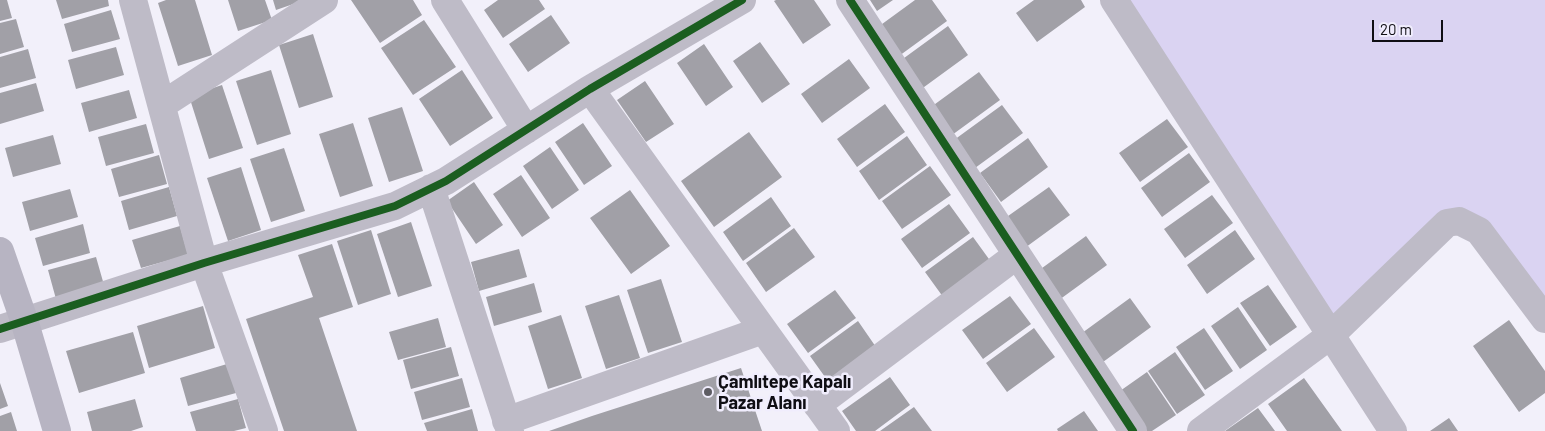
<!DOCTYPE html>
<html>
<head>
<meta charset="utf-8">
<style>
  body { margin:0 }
  #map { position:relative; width:1545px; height:431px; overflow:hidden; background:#f2f0fa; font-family:Barlow,sans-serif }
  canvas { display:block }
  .scale { position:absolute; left:1372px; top:20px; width:71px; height:22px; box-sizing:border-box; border:2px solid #0f0e14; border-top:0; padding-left:6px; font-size:15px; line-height:18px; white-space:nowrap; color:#0f0e14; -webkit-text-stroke:4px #f0edfd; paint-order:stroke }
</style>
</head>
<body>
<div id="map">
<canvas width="1545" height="431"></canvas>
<div class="scale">20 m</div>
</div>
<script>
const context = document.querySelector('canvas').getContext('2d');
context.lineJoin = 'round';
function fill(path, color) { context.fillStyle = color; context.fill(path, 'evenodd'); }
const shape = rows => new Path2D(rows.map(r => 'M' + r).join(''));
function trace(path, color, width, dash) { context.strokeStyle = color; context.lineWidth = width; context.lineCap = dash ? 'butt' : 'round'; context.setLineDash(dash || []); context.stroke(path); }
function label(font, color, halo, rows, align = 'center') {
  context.font = font + ' Barlow,sans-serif'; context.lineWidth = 5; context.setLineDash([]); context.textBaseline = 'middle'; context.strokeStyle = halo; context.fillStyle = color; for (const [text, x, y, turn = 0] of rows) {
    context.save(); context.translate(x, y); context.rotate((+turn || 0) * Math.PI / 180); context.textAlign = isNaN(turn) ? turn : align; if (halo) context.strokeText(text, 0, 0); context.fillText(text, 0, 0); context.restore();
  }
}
fill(shape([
  [1118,0,1545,0,1545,319,1458,221,1331,335]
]), '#dad3f2');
fill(shape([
  [0,0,7,0,12,18,0,21],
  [56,0,108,0,109,6,62,19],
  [166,0,195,0,212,55,178,66,158,3],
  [228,0,265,0,272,20,238,31],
  [273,0,305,0,276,10],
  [351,0,413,0,422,15,380,43],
  [498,0,539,0,545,9,503,38,484,10],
  [776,0,814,0,831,25,803,44,774,1],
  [870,0,893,0,877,11],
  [915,0,932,0,947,21,899,56,878,27],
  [1034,0,1081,0,1085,7,1037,42,1016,13],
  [111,10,120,39,72,52,64,24],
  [551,15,570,43,528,72,509,44],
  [16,19,24,47,0,54,0,23],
  [424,20,456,67,413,95,381,48],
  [948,26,968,55,920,90,900,61],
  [313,34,333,97,299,108,279,45],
  [760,42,790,84,762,103,733,61],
  [704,44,733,87,706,106,677,63],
  [116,47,124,75,76,89,68,60],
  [28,49,36,78,0,88,0,57],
  [849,59,870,88,822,123,801,94],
  [271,70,291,134,257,145,236,81],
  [462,70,493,118,450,146,419,99],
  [979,72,1000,100,952,135,931,107],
  [645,81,674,124,646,142,617,100],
  [36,83,44,111,0,124,0,93],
  [222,85,243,148,209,159,189,96],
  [129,90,137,118,89,132,81,103],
  [885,104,905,132,857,167,837,139],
  [1002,105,1023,133,975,168,954,140],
  [402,107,423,171,389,182,368,118],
  [1167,119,1188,147,1140,182,1119,153],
  [353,123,373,186,340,197,319,134],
  [583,123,612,166,584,185,555,142],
  [146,124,154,153,106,166,98,137],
  [749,132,782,177,714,227,681,181],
  [53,135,61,164,13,177,5,148],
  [907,136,927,165,879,200,859,171],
  [1028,138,1048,167,1001,202,980,173],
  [550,147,579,190,552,209,523,166],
  [284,148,305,211,271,222,250,159],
  [1189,153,1210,182,1162,217,1141,188],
  [159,155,167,184,119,197,111,169],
  [930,166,951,195,902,229,882,201],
  [241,167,261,230,228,241,207,178],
  [521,175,550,218,522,237,493,194],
  [474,182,503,225,476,244,447,201],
  [169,187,177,216,129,230,121,201],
  [1049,187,1070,215,1022,250,1001,221],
  [70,189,78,217,30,231,22,202],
  [630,190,670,246,631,274,590,218],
  [1212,195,1233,223,1185,258,1164,229],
  [771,197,791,226,743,261,723,232],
  [949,204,970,233,922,268,901,239],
  [411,222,432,286,398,297,377,234],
  [83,224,90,253,43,266,35,238],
  [180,226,188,255,141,268,132,240],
  [794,228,815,257,766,292,746,263],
  [371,230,391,294,358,305,337,241],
  [1235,230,1255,259,1207,294,1187,265],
  [1086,236,1107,265,1059,300,1038,271],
  [973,237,994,266,946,301,925,272],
  [332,244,353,307,319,318,357,431,284,431,246,319,313,297,298,255],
  [519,249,527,277,479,291,471,262],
  [96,257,104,285,56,299,48,270],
  [661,279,682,342,648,353,627,290],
  [534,283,542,312,494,326,486,297],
  [1268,285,1297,327,1270,346,1240,303],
  [835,290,856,318,808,353,787,324],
  [619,295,640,358,606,369,585,306],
  [1010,296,1031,324,983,359,962,330],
  [1130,298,1151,327,1103,362,1082,333],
  [203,306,215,348,149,368,137,326],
  [1238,307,1267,350,1240,369,1211,326],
  [561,315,582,378,548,389,528,326],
  [438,318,446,347,398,360,389,332],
  [1509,320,1545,371,1545,393,1519,412,1473,346],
  [858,321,878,350,830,384,810,356],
  [1034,328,1055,357,1007,392,986,363],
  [1204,328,1233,371,1205,390,1176,347],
  [133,332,145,373,79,393,66,351],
  [451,347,459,376,411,389,403,360],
  [1175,352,1205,395,1177,414,1148,371],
  [227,364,236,393,188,406,180,378],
  [741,368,762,431,549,431,592,416],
  [1147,372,1176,415,1152,431,1147,431,1120,391],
  [890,377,910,405,875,431,856,431,842,411],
  [462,378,470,407,422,420,414,392],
  [1304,378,1342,431,1287,431,1268,404],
  [0,383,8,406,0,409],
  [135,399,143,427,131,431,92,431,87,412],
  [238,399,246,428,234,431,196,431,190,412],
  [914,407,932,431,880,431],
  [1258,408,1275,431,1225,431],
  [472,409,478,431,427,431,424,423],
  [1084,411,1098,431,1058,431,1057,429],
  [11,412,17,431,0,431,0,416],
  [1449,418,1458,431,1430,431]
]), '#a1a0a7');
trace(shape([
  [133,0,204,263,264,431],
  [445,0,526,130],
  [850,0,1133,431],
  [1114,0,1393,431],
  [590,89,836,431],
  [162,105,324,0],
  [431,188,510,431],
  [0,329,204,263,395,206,446,181,590,89,742,0],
  [817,405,1017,255],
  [506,421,763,330],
  [1201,431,1331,335,1447,223,1459,221,1479,231,1545,319]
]), '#bebbc7', 28);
trace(shape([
  [0,251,24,320,57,431]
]), '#b7b4c2', 28);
trace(shape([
  [850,0,1133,431],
  [0,329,204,263,395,206,446,181,590,89,742,0]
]), '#1b5e20', 8);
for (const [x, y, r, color] of [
  [708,392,5,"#5e5d64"]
]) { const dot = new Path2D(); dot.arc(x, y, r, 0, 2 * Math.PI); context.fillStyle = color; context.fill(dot); trace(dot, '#f0edfd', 2); }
label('bold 18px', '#0f0e14', '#f0edfd', [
  ["Çamlıtepe Kapalı",718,382],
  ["Pazar Alanı",718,403]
], 'left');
</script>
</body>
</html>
